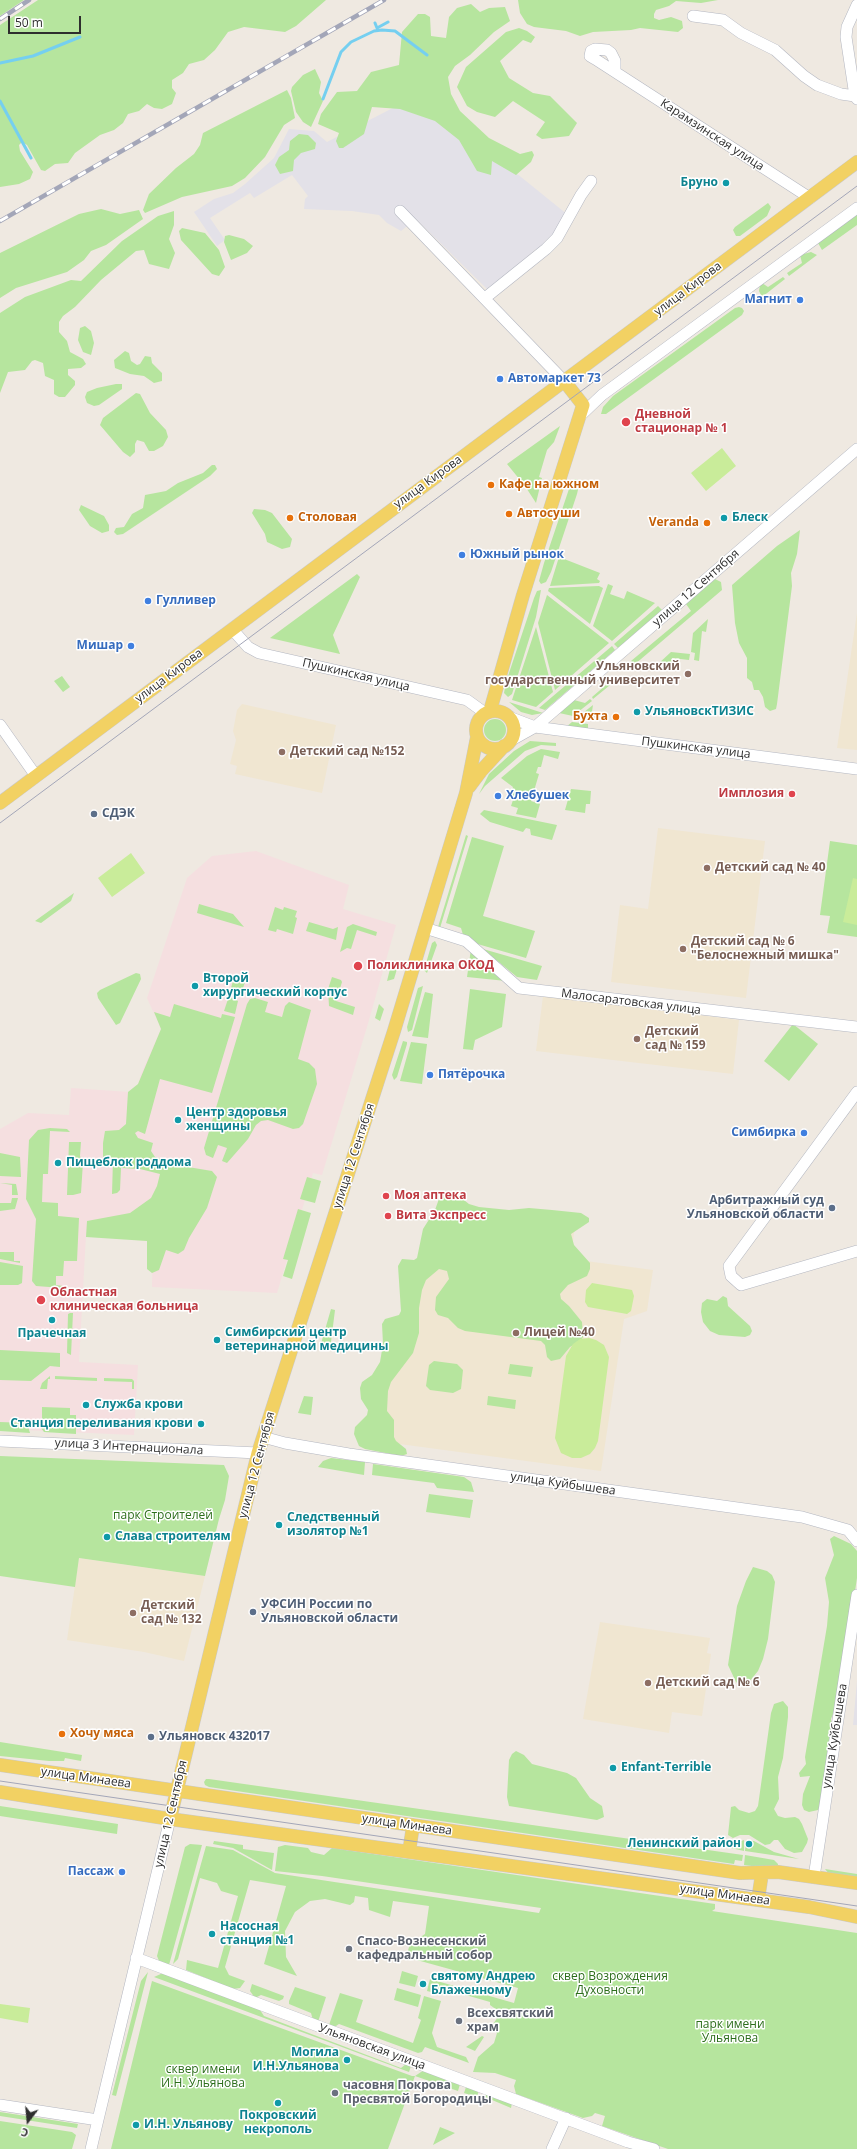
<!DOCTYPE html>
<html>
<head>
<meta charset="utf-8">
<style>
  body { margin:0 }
  #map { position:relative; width:857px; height:2149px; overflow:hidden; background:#efe9e1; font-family:"Open Sans",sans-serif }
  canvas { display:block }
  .north { position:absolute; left:8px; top:2101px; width:40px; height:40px; -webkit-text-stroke:3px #fff; paint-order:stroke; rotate:196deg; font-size:11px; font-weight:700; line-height:16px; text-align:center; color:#2e2e2e }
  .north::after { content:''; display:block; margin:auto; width:14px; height:18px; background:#2e2e2e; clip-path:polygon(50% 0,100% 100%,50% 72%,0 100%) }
  .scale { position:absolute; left:8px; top:16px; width:73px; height:18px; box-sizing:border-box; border:2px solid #2e2e2e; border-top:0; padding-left:5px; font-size:12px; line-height:14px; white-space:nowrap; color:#2e2e2e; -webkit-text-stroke:3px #fff; paint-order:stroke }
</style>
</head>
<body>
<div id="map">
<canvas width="857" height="2149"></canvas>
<div class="north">С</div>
<div class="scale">50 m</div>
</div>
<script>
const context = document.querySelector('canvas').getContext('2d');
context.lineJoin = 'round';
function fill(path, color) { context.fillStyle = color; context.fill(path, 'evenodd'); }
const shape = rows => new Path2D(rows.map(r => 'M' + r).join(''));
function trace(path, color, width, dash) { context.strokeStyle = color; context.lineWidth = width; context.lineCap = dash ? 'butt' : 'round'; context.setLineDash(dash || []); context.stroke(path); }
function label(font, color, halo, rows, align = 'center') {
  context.font = font + ' "Open Sans",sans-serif'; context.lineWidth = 3; context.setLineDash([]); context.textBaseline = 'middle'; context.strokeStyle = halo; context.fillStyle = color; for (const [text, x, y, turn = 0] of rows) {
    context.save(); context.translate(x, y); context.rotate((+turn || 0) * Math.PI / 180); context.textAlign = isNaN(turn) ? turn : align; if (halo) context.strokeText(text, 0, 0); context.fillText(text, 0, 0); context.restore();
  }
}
fill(shape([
  [416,96,521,177,568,215,560,228,544,242,546,245,539,252,536,249,488,290,416,219,401,231,387,223,379,215,352,211,304,209,305,199,308,196,292,175,254,198,250,193,210,218,225,240,217,246,194,212,214,199,233,193,245,184,274,158,289,129,314,131,327,142],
  [857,1681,857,1725,853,1725]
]), '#e3e1e8');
fill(shape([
  [857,613,857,750,837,748],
  [242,704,336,725,322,793,235,774,237,766,230,764,236,740,233,731,237,710],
  [658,828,765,841,746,998,611,982,620,905,648,909],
  [543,996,739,1020,733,1074,536,1051],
  [575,1225,571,1259,653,1270,647,1311,624,1319,601,1471,377,1441,391,1347,407,1349,426,1226],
  [79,1558,205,1576,184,1661,144,1652,67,1640],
  [600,1622,710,1638,707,1653,711,1654,702,1716,672,1712,669,1733,583,1719]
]), '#f0e6d1');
fill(shape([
  [256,851,349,885,343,909,396,925,367,1027,322,1175,313,1173,277,1293,152,1287,153,1238,86,1235,79,1362,138,1365,134,1435,0,1429,0,1129,28,1113,69,1115,71,1088,130,1092,137,1088,141,1074,161,1029,147,998,187,878,212,856]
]), '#f5dfe0');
fill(shape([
  [0,0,24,0,0,16],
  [38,0,326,0,296,26,285,32,244,27,228,32,215,50,204,60,189,64,183,73,172,80,172,88,176,93,172,104,162,109,154,108,147,104,139,111,128,114,123,123,114,130,100,135,75,153,68,163,55,164,45,171,41,170,27,145,22,142,19,145,20,151,33,172,30,179,19,184,0,187,0,25],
  [518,0,718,0,701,3,676,1,669,6,656,10,654,14,654,18,659,20,671,17,682,21,683,28,678,32,640,28,631,30,593,32,580,36,566,31,534,27,527,24,520,13],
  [471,4,480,12,489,8,505,7,510,21,494,32,470,55,455,66,448,77,451,94,460,111,489,138,520,154,532,151,534,155,531,162,516,175,492,161,491,175,477,171,459,140,435,121,400,109,372,107,364,134,343,148,339,148,336,141,339,133,318,124,321,114,337,92,357,91,371,72,399,65,402,32,418,14,425,14,430,17,431,36,446,38,449,17,457,8],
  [519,28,527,31,535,37,531,43,523,40,500,61,509,78,533,93,550,96,577,123,569,136,542,139,536,135,545,122,513,101,495,117,477,112,467,106,457,87,466,67,506,32],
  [315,69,321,82,319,93,323,101,311,127,303,122,296,112,291,91,292,87,303,75],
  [287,90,291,98,295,118,284,125,265,157,245,178,232,186,182,197,145,213,143,210,149,194,176,168,194,154,200,145,203,133],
  [299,134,308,135,316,143,315,149,301,153,294,160,293,171,280,174,275,165,279,157,289,150,290,141],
  [768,203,771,207,767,216,740,236,736,236,733,230,735,227],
  [101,209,120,214,139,210,143,219,106,245,91,251,84,260,67,272,16,288,0,298,0,253,79,214],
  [174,211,174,225,169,239,175,253,169,269,149,264,144,250,136,251,101,280,75,307,63,316,59,322,59,332,67,341,70,352,83,359,86,364,81,368,68,369,68,375,75,381,75,385,65,397,59,397,54,394,54,380,45,376,43,363,35,360,32,361,25,370,8,372,0,393,0,313,25,297,71,280,81,281,122,241,158,216],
  [857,212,857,225,822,250,818,243],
  [182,228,205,233,219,250,225,267,219,276,212,274,181,240,179,231],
  [229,235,244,239,253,246,247,253,231,260,224,242,225,236],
  [811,252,817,255,789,276,787,273,802,263,800,255],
  [783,277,785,279,762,297,759,291,760,285,762,283,768,287],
  [739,307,742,308,744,311,742,315,606,414,601,414,603,407,613,396,735,308],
  [85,326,91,331,94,343,91,355,83,352,78,340,80,328],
  [125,351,129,353,131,361,137,365,140,364,145,356,151,357,152,363,162,373,162,381,154,383,144,376,130,374,115,368,114,360],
  [116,384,122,384,122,389,99,405,94,406,87,403,85,397,87,392,97,388],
  [136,393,140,394,150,413,166,430,168,437,163,446,154,451,149,451,144,442,137,440,135,444,135,452,130,457,123,452,100,425,103,418],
  [560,426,554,442,547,450,539,477,542,478,536,503,525,486,507,464],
  [212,465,215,465,217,469,210,476,123,534,117,535,114,532,116,528,124,527,132,514,143,508,145,495,166,491,178,483,203,473],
  [575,479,580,481,577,494,551,572,546,582,541,584,539,581,544,563,570,486],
  [81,505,104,516,109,525,109,531,102,533,90,526,79,510],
  [254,509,265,510,272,513,292,539,290,547,282,549,267,542,265,534,252,513],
  [800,530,797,554,791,573,792,586,777,704,776,709,770,711,765,707,763,697,759,690,754,690,752,682,747,678,747,658,739,643,735,623,732,585,777,546],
  [559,557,600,573,597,579,600,581,599,583,550,586],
  [357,574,360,577,333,635,340,654,270,638],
  [715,579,721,582,722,590,634,665,631,661,691,611,686,604],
  [608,584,613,586,610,594,624,599,627,591,655,603,612,641,593,626],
  [599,586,603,588,590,624,548,591,549,588],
  [541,590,536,617,512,694,508,697,504,693,506,682,534,598,537,591],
  [547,595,609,643,555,690,538,623],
  [658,606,662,610,618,648,614,644],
  [708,619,706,632,702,631,699,661,694,660,695,653,691,652,693,633],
  [536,627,553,692,536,707,512,700],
  [612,646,615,650,545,710,539,708],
  [671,652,690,654,689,660,672,658,671,665,658,664],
  [62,676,70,687,63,692,54,681],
  [613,679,615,681,593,699,592,697],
  [590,699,592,701,573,716,559,713,574,700,585,703],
  [509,702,543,713,532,715,521,712],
  [593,705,591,718,579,716],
  '484 730a11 11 0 1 1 22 0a11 11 0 1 1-22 0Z',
  [572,722,588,724,588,730,566,727],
  [530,741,556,743,556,746,541,745,525,751,485,786,479,794,489,774,514,751],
  [541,749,560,752,558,759,544,755,541,767,538,767,536,773,539,774,531,801,540,804,536,818,516,814,518,808,511,806,513,800,510,799,513,787,501,778,527,756],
  [571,789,591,791,590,804,586,804,585,813,565,810],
  [484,810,557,825,552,840,531,835,530,829,526,828,523,832,490,822,480,814],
  [466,835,468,836,440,928,438,927],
  [472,837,504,846,483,916,535,931,526,958,474,943,464,938,461,928,446,923],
  [830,841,857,845,857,937,827,933,830,916,820,915],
  [74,893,71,901,41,923,35,921],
  [199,904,233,914,244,927,197,913],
  [275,907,283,910,284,907,297,911,295,917,297,918,293,934,277,929,276,932,268,930],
  [309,922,333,929,338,927,336,940,306,931],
  [353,924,377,932,376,936,357,930,351,949,347,948,340,952,347,927],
  [435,941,437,945,427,973,424,970,432,943],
  [471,949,506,981,467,977],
  [483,949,542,966,537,980,517,977],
  [391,965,397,969,394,979,387,981],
  [136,973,140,974,141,979,120,1023,116,1025,98,998,97,993,100,990],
  [235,974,244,976,245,982,242,991,231,988],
  [332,977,341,980,342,982,336,1001,355,1007,353,1015,329,1006,328,989],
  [423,986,412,1030,408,1032,407,1027,418,988],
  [470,989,506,994,502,1027,475,1040,473,1050,463,1049],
  [425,992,433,994,428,1038,412,1036],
  [229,996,238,1001,235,1014,224,1011],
  [255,998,268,1002,265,1012,282,1017,285,1006,289,1002,311,1010,298,1059,309,1063,315,1069,317,1084,303,1124,299,1128,293,1129,268,1120,261,1121,256,1125,248,1139,227,1163,222,1161,227,1148,218,1145,213,1158,206,1155,204,1148,247,1004,250,999],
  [174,1004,221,1018,222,1014,235,1017,212,1093,160,1079,145,1134,138,1131,135,1133,138,1138,153,1143,151,1151,155,1157,188,1167,212,1171,217,1177,207,1208,189,1238,184,1250,178,1254,166,1250,159,1270,152,1273,147,1269,147,1241,86,1237,87,1221,130,1213,151,1198,157,1186,160,1174,140,1169,121,1168,120,1190,117,1193,112,1194,113,1159,103,1158,103,1143,105,1131,119,1130,126,1124,128,1092,138,1084,161,1029,154,1012,170,1017],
  [379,1004,384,1009,380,1021,375,1018],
  [793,1024,818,1044,789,1081,764,1061],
  [403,1041,407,1042,407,1044,397,1077,394,1080,392,1075],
  [411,1042,427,1044,422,1084,400,1081],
  [50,1128,67,1129,70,1132,50,1131,48,1174,43,1174,42,1202,58,1203,58,1216,79,1218,77,1261,64,1261,63,1276,56,1276,56,1285,63,1286,63,1288,36,1286,32,1281,36,1219,26,1199,29,1140,38,1130],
  [69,1142,81,1142,80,1156,83,1162,81,1193,73,1195,67,1195],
  [0,1153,20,1157,21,1177,0,1176],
  [307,1177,321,1181,315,1203,300,1199],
  [0,1183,16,1184,18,1195,12,1195,12,1185],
  [448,1192,455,1193,469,1204,479,1207,509,1210,529,1208,552,1210,581,1213,589,1218,589,1222,571,1234,574,1245,590,1263,590,1269,587,1276,568,1285,560,1294,561,1299,569,1306,582,1322,583,1337,580,1341,570,1347,560,1359,551,1361,547,1357,545,1345,541,1341,465,1331,458,1328,448,1318,438,1315,435,1310,436,1297,449,1279,447,1271,439,1269,426,1280,422,1290,419,1308,419,1333,413,1353,391,1382,388,1391,387,1411,394,1420,394,1437,396,1441,406,1449,407,1454,401,1456,365,1449,359,1446,354,1434,355,1427,367,1415,368,1410,361,1399,360,1388,362,1382,372,1375,380,1362,383,1344,382,1324,385,1319,399,1315,401,1311,398,1266,402,1259,414,1260,417,1258,423,1229,435,1210,440,1196],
  [12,1198,18,1198,15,1209,0,1211,0,1203,11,1203],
  [298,1209,311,1213,292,1279,283,1276,288,1260,283,1259],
  [0,1252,14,1252,14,1261,20,1261,20,1263,0,1259],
  [0,1262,23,1266,22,1283,18,1285,0,1285],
  [723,1296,727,1298,728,1306,750,1326,752,1331,750,1335,745,1337,719,1335,710,1331,703,1322,701,1312,702,1303,707,1299,717,1301],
  [331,1309,335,1310,330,1350,320,1347],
  [70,1313,73,1313,71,1355,67,1353,68,1314],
  [0,1350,60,1353,60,1367,50,1366,31,1381,0,1380],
  [434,1361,457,1364,463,1370,461,1389,453,1393,430,1390,426,1386,429,1365],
  [510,1364,533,1367,531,1377,508,1374],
  [50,1376,50,1379,48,1379,47,1389,40,1389,42,1383],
  [55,1376,97,1378,97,1381,55,1379],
  [104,1378,132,1379,134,1381,134,1389,132,1389,132,1382,104,1381],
  [304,1396,313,1397,311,1415,298,1413],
  [488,1396,516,1400,515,1409,487,1405],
  [42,1407,70,1408,70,1415,76,1415,76,1434,44,1432,38,1424,39,1421,42,1421],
  [0,1422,27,1423,30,1433,0,1431],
  [0,1456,224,1465,229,1476,225,1500,219,1519,205,1576,79,1558,75,1587,0,1576],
  [331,1458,365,1462,364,1475,318,1467,323,1461],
  [373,1464,464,1477,471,1482,474,1492,437,1488,434,1483,372,1475],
  [429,1494,473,1500,470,1518,426,1512],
  [834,1536,851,1544,857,1551,857,1578,838,1702,831,1719,832,1732,822,1803,818,1810,809,1812,804,1810,802,1805,803,1794,810,1776,800,1777,799,1773,806,1764,805,1757,827,1626,829,1602,825,1578,834,1555,830,1539],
  [753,1567,767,1571,772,1575,775,1582,768,1639,763,1659,758,1671,749,1682,741,1686,736,1682,728,1665,737,1606,746,1581],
  [783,1701,788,1707,788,1717,783,1758,778,1777,779,1799,774,1809,778,1816,785,1818,795,1817,799,1819,802,1824,808,1839,807,1843,802,1852,794,1853,785,1849,778,1840,774,1840,770,1844,765,1845,749,1835,740,1835,733,1838,728,1835,731,1807,735,1806,739,1810,749,1813,755,1811,758,1806,771,1713,774,1704],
  [0,1742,82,1755,81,1761,65,1758,64,1761,49,1761,0,1756],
  [516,1751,524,1755,532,1764,567,1773,576,1778,590,1798,602,1806,604,1817,597,1820,509,1806,507,1797,509,1760,512,1754],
  [209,1779,743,1855,742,1861,735,1860,734,1864,209,1787,205,1785,204,1782,206,1779],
  [0,1806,118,1824,117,1834,0,1816],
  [744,1840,744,1851,731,1848,726,1842,735,1843],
  [746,1840,754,1841,774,1852,799,1859,745,1851],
  [214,1841,243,1845,243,1849,274,1853,272,1870,233,1848,213,1844],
  [190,1844,202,1845,169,1965,159,1961,157,1956,185,1847],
  [285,1845,308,1848,311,1852,324,1855,332,1848,715,1904,715,1909,712,1911,857,1933,857,2149,668,2149,602,2126,605,2116,595,2113,592,2116,583,2118,516,2094,514,2086,516,2080,495,2073,473,2072,478,2057,494,2043,497,2033,490,2028,501,2013,490,2005,490,2002,445,1989,443,1995,427,1991,430,1979,514,2003,518,1988,406,1957,410,1944,425,1934,429,1906,393,1901,390,1917,369,1910,368,1898,355,1896,354,1902,350,1905,325,1899,310,1901,295,1912,285,1931,286,1957,297,1976,264,1964,286,1886,250,1880,225,1967,229,1975,245,1981,240,1988,233,1989,186,1970,187,1960,218,1968,238,1896,221,1891,217,1883,200,1878,178,1959,173,1964,206,1846,233,1850,275,1873,539,1913,541,1908,322,1876,275,1871,278,1847],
  [745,1855,774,1860,778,1864,778,1868,774,1869,744,1865],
  [825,1869,857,1874,857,1879,829,1874],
  [402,1971,418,1976,415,1987,399,1983],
  [148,1972,116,2096,112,2095,141,1981],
  [163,1973,260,2010,264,2016,401,2068,406,2064,411,2066,409,2072,154,1977],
  [152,1981,412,2076,415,2076,424,2070,460,2084,458,2091,415,2076,388,2149,111,2149],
  [252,1984,284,1996,283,1999,279,2001,261,1995,255,1998,250,1991],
  [295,1987,326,1997,318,2022,313,2020,311,2013,289,2004,289,2001],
  [397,1988,421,1995,418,2007,394,2000],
  [340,1993,363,2000,356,2022,413,2043,421,2020,418,2018,424,1996,441,2001,432,2033,437,2047,466,2057,469,2063,425,2047,422,2052,418,2053,339,2024,333,2028,329,2025],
  [482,2036,484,2037,475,2051,466,2047],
  [466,2087,479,2089,477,2097,464,2093],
  [487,2091,512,2103,511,2108,485,2097],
  [0,2112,78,2124,77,2128,0,2116],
  [0,2121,72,2132,76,2135,72,2149,0,2149],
  [440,2127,455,2133,433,2145]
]), '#b6e59e');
fill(shape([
  [722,448,736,466,706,491,691,473],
  [131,853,145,873,112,897,98,878],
  [853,878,857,879,857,925,843,922],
  [592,1283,632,1290,634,1296,631,1311,627,1314,588,1307,585,1302,586,1290],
  [589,1338,596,1340,604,1345,609,1357,598,1441,595,1448,590,1454,581,1458,572,1458,561,1453,555,1438,566,1356,573,1344,580,1339],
  [0,2004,30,2008,28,2023,0,2018]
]), '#c9ec9a');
trace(shape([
  [375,23,377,28,388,22],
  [0,63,33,56,80,37],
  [323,99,341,52,351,42,374,31,382,30,395,31,427,55],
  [0,101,31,158]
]), '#75cff0', 3);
const minor = shape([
  [857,5,847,27,846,37,855,96,857,99],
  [693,16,723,20,741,33,775,50,804,76,817,85,841,94,855,96],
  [615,71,615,61,611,53,607,50,595,49,591,51,590,56,595,59,810,198],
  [400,211,565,382],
  [485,298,546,249,557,238,581,195,591,181],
  [580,416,602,395,857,208],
  [232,629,248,647,259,653,467,700,485,713],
  [509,717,535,727,857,769],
  [0,725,36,776],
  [510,741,535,727,857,449],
  [425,928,466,941,519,988,857,1027],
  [857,1092,729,1266,731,1276,741,1285,857,1251],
  [263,1437,285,1443,349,1454,802,1517,848,1530,857,1541],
  [0,1441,258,1453],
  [814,1877,857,1595],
  [136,1958,628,2142,654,2149],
  [0,2105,98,2120],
  [91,2149,170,1819],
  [552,2149,566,2118]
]);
const major = shape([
  '476 730a19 19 0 1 1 38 0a19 19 0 1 1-38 0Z',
  [490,711,523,595,583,405,565,382],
  [469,787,481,771,504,746],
  [0,803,857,162],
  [0,1765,740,1873,778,1872,857,1883],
  [0,1792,170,1819,809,1907,857,1917],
  [170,1819,258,1453,394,1031,466,793,477,737],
  [409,1852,413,1826],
  [758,1900,762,1873]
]);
trace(minor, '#b4b7c1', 12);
trace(major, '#c9c9c9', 14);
trace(minor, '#fff', 11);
trace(major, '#f2d163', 13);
trace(shape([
  [0,823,857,186],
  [0,1781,857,1906]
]), '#a3a6b8', 1);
const rail = shape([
  [0,19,29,0],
  [0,221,384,0]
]);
trace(rail, '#a3a6b8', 4.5);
trace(rail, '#fff', 3, [9]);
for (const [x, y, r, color] of [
  [726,183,4,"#0f9aa8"],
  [800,300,4,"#3f7fe0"],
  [500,379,4,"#3f7fe0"],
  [626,422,5,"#e0444e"],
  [491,485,4,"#e8710a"],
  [509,514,4,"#e8710a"],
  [290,518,4,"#e8710a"],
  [724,518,4,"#0f9aa8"],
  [707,523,4,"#e8710a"],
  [462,555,4,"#3f7fe0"],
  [148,601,4,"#3f7fe0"],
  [131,646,4,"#3f7fe0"],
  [688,674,4,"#8d6e63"],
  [637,712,4,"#0f9aa8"],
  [616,717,4,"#e8710a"],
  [282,752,4,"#8d6e63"],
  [792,794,4,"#e0444e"],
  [498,796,4,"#3f7fe0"],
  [94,814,4,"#5c6f8a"],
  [707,868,4,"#8d6e63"],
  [683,949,4,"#8d6e63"],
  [358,966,5,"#e0444e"],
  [195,986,4,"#0f9aa8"],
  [637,1039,4,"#8d6e63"],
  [430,1075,4,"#3f7fe0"],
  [178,1120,4,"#0f9aa8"],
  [804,1133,4,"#3f7fe0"],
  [58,1163,4,"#0f9aa8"],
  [386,1196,4,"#e0444e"],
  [832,1208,4,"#5c6f8a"],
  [388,1216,4,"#e0444e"],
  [41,1300,5,"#e0444e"],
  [52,1320,4,"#0f9aa8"],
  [516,1333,4,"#8d6e63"],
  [217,1340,4,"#0f9aa8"],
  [86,1405,4,"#0f9aa8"],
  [201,1424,4,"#0f9aa8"],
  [279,1525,4,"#0f9aa8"],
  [107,1537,4,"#0f9aa8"],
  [253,1612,4,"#5c6f8a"],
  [133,1613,4,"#8d6e63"],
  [648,1683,4,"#8d6e63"],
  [62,1734,4,"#e8710a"],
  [151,1737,4,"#5c6f8a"],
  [613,1768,4,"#0f9aa8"],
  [749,1844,4,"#0f9aa8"],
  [122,1872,4,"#3f7fe0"],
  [212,1934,4,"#0f9aa8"],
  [349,1949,4,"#6b7280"],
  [423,1984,4,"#0f9aa8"],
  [459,2021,4,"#6b7280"],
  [347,2060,4,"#0f9aa8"],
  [335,2093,4,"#6b7280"],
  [278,2103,4,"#0f9aa8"],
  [136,2125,4,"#0f9aa8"]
]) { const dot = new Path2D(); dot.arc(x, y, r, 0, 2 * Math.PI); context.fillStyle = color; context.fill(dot); trace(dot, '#fff', 1.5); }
label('12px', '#2e2e2e', '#fff', [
  ["Карамзинская улица",712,135,33],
  ["улица Кирова",688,289,-37],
  ["улица Кирова",428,482,-36],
  ["улица 12 Сентября",696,588,-41],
  ["Пушкинская улица",356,675,13],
  ["улица Кирова",169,676,-37],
  ["Пушкинская улица",696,748,7],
  ["Малосаратовская улица",631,1002,7],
  ["улица 12 Сентября",354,1156,-72],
  ["улица 3 Интернационала",129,1447,3],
  ["улица 12 Сентября",257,1465,-75],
  ["улица Куйбышева",563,1484,8],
  ["улица Куйбышева",835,1736,-81],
  ["улица Минаева",86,1778,8],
  ["улица 12 Сентября",171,1814,-77],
  ["улица Минаева",407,1825,8],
  ["улица Минаева",725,1895,8],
  ["Ульяновская улица",372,2047,20]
]);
label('bold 12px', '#0d838f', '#fff', [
  ["Бруно",718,183,"right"],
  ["Блеск",732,518],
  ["УльяновскТИЗИС",645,712],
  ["Второй",203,979],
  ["хирургический корпус",203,993],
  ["Центр здоровья",186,1113],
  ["женщины",186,1127],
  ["Пищеблок роддома",66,1163],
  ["Симбирский центр",225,1333],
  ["ветеринарной медицины",225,1347],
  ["Прачечная",52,1334,"center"],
  ["Служба крови",94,1405],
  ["Станция переливания крови",193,1424,"right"],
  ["Следственный",287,1518],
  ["изолятор №1",287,1532],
  ["Слава строителям",115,1537],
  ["Enfant-Terrible",621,1768],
  ["Ленинский район",741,1844,"right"],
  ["Насосная",220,1927],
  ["станция №1",220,1941],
  ["святому Андрею",431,1977],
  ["Блаженному",431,1991],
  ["Могила",339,2053,"right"],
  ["И.Н.Ульянова",339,2067,"right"],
  ["Покровский",278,2116,"center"],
  ["некрополь",278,2130,"center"],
  ["И.Н. Ульянову",144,2125]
], 'left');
label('bold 12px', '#366cbe', '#fff', [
  ["Магнит",792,300,"right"],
  ["Автомаркет 73",508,379],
  ["Южный рынок",470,555],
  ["Гулливер",156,601],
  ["Мишар",123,646,"right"],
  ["Хлебушек",506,796],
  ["Пятёрочка",438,1075],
  ["Симбирка",796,1133,"right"],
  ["Пассаж",114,1872,"right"]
], 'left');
label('bold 12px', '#be3a42', '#fff', [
  ["Дневной",635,415],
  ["стационар № 1",635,429],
  ["Имплозия",784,794,"right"],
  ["Поликлиника ОКОД",367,966],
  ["Моя аптека",394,1196],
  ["Вита Экспресс",396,1216],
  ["Областная",50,1293],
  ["клиническая больница",50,1307]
], 'left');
label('bold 12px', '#c56008', '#fff', [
  ["Кафе на южном",499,485],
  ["Автосуши",517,514],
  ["Столовая",298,518],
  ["Veranda",699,523,"right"],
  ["Бухта",608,717,"right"],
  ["Хочу мяса",70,1734]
], 'left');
label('bold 12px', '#785e54', '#fff', [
  ["Ульяновский",680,667,"right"],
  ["государственный университет",680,681,"right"],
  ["Детский сад №152",290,752],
  ["Детский сад № 40",715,868],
  ["Детский сад № 6",691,942],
  ["\"Белоснежный мишка\"",691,956],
  ["Детский",645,1032],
  ["сад № 159",645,1046],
  ["Лицей №40",524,1333],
  ["Детский",141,1606],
  ["сад № 132",141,1620],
  ["Детский сад № 6",656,1683]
], 'left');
label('bold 12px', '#4e5e75', '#fff', [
  ["СДЭК",102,814],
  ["Арбитражный суд",824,1201,"right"],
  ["Ульяновской области",824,1215,"right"],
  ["УФСИН России по",261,1605],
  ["Ульяновской области",261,1619],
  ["Ульяновск 432017",159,1737]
], 'left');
label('12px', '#2c6e1b', '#fff', [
  ["парк Строителей",163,1516],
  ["сквер Возрождения",610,1977],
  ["Духовности",610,1991],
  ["парк имени",730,2025],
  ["Ульянова",730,2039],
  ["сквер имени",203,2070],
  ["И.Н. Ульянова",203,2084]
]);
label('bold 12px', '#5b616d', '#fff', [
  ["Спасо-Вознесенский",357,1942],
  ["кафедральный собор",357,1956],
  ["Всехсвятский",467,2014],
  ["храм",467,2028],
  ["часовня Покрова",343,2086],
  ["Пресвятой Богородицы",343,2100]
], 'left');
</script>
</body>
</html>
